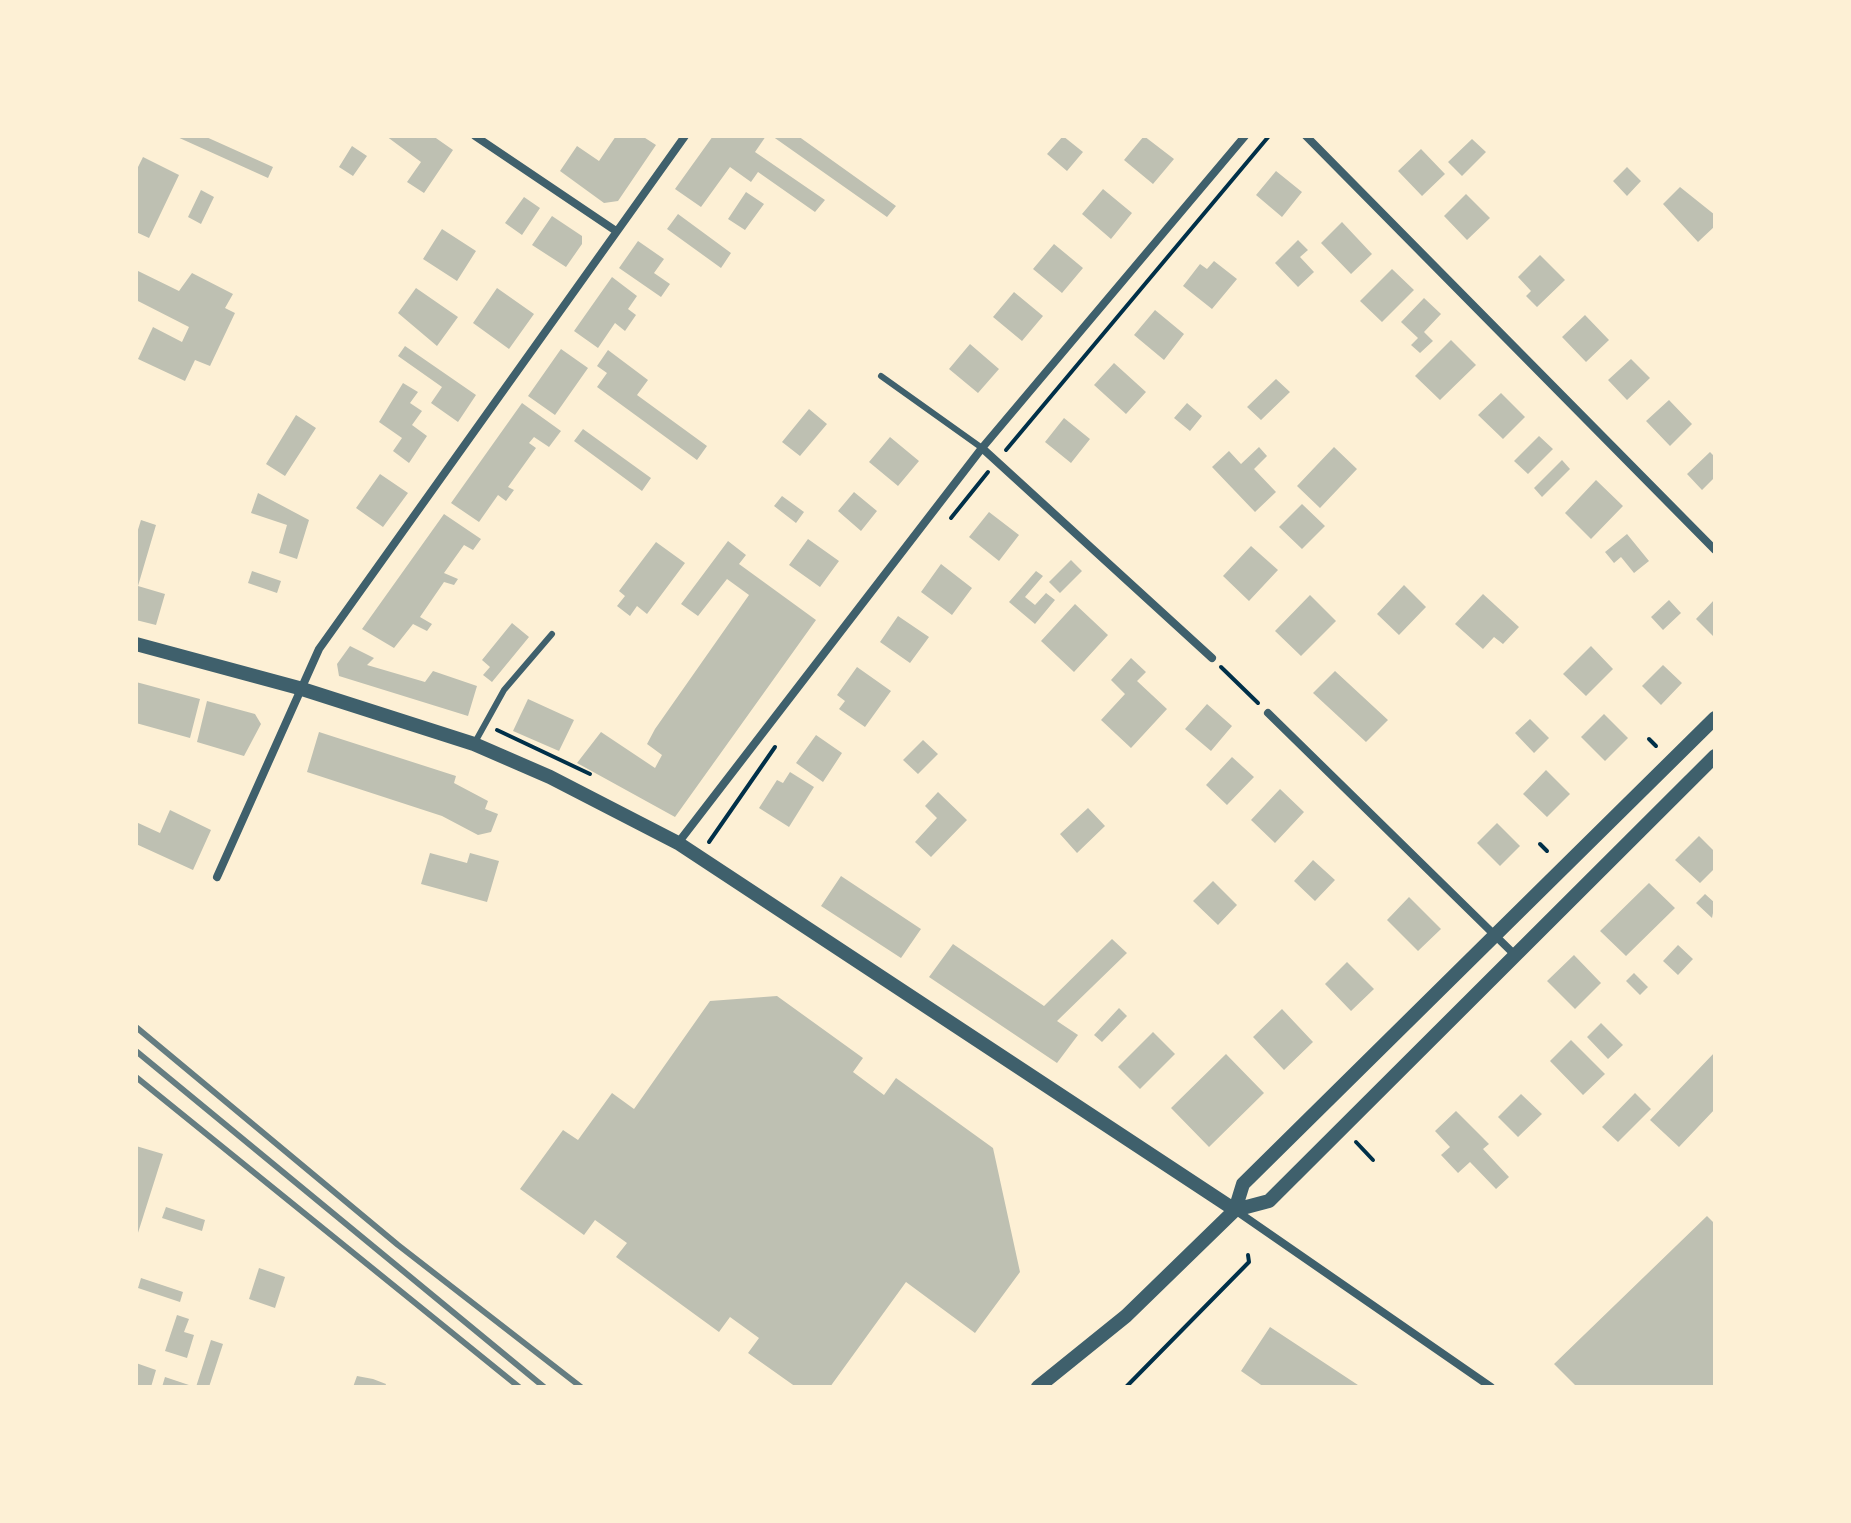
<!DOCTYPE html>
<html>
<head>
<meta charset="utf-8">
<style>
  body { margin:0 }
  #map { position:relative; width:1851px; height:1523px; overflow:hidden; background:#fdf0d5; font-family:"Work Sans",sans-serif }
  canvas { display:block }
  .frame { position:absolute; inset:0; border:138px solid #fdf0d5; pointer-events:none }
</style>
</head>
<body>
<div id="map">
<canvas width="1851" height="1523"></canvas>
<div class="frame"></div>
</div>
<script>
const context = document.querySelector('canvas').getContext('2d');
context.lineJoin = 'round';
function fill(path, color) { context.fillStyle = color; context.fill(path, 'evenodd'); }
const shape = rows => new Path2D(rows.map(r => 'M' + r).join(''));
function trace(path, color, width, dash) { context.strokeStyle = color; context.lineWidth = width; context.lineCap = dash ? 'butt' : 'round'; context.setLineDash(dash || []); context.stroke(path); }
fill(shape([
  [175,136,204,136,273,167,268,178],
  [386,136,433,136,453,150,424,193,407,182,421,162],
  [616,136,642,136,656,145,618,201,604,203,560,171,577,146,599,161],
  [713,136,766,136,755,152,825,200,815,212,758,172,751,182,730,167,701,207,675,189],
  [772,136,798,136,896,206,887,217],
  [1063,136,1083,152,1067,171,1047,154],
  [1144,136,1174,159,1153,184,1124,160],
  [1472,139,1486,152,1462,176,1448,162],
  [352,146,367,156,353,176,339,167],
  [1421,149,1445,174,1422,196,1398,171],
  [143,157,179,175,149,238,136,232,136,171],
  [1627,167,1641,181,1627,196,1613,181],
  [1276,171,1302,192,1282,217,1256,195],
  [1680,187,1715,215,1715,226,1698,242,1663,204],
  [1103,189,1132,213,1111,239,1082,214],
  [201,190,214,197,201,224,188,217],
  [746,192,764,204,745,230,728,219],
  [1466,194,1490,218,1467,240,1444,216],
  [524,197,540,208,522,235,505,223],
  [678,214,731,253,721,268,667,229],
  [552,216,582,236,582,244,566,267,532,245],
  [1342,222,1372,254,1351,274,1321,243],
  [442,229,476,251,457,281,423,259],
  [1298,240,1308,250,1300,257,1314,272,1298,287,1275,263],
  [638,241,664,259,654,273,670,284,661,297,619,268],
  [1054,244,1083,268,1062,293,1033,269],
  [1540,255,1565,280,1537,307,1526,296,1531,291,1518,277],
  [1214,261,1237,279,1212,309,1183,286,1200,264,1207,269],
  [1392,269,1414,290,1382,322,1360,301],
  [136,270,179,291,192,273,233,294,225,308,235,313,210,366,195,360,185,381,138,359,153,327,182,342,189,327,136,300],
  [612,277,637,296,628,309,636,315,625,331,615,323,598,348,574,331],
  [416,288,458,317,437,346,398,313],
  [497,288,534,314,509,349,473,323],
  [1014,292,1043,316,1022,341,993,317],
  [1424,298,1441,314,1424,332,1433,341,1420,353,1411,345,1418,338,1401,322],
  [1155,310,1184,334,1164,360,1134,335],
  [1585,315,1609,340,1586,362,1562,337],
  [1451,340,1476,365,1440,400,1415,376],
  [970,344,999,369,978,393,949,369],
  [405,346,476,395,458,422,431,403,442,387,398,356],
  [561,349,588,368,555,415,528,396],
  [608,350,648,380,637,395,707,446,697,460,597,387,607,373,597,366],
  [1631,359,1650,378,1627,400,1608,380],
  [1114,363,1146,392,1126,414,1094,385],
  [1276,379,1290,392,1261,420,1247,407],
  [403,383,418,392,410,403,422,411,412,425,427,436,409,463,393,451,402,438,379,422],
  [1501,393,1525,417,1503,439,1478,415],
  [1669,400,1692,424,1670,446,1646,421],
  [522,403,561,431,549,447,534,437,529,443,536,448,508,487,514,490,506,501,498,495,479,522,451,503],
  [1187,403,1202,416,1190,431,1174,418],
  [809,409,827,424,800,456,782,442],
  [296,415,316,428,285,476,266,464],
  [1064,418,1090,439,1071,463,1045,442],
  [583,429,651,478,642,491,574,441],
  [1539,436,1553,449,1528,474,1514,461],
  [890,437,919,461,898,486,869,462],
  [1259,447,1267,456,1254,469,1276,492,1255,512,1212,467,1229,451,1241,464],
  [1334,447,1357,469,1320,508,1297,486],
  [1710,452,1715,457,1715,477,1702,490,1687,474],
  [1562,460,1570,469,1542,497,1534,488],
  [380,474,408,493,383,527,356,508],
  [1596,480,1623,506,1591,539,1565,513],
  [854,492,877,511,861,531,838,511],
  [258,493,309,520,297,559,279,553,287,525,251,513],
  [782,496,804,512,796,523,774,506],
  [1302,504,1325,526,1302,549,1279,527],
  [989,512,1019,535,999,561,969,537],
  [444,514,481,539,473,550,464,545,444,573,458,579,454,585,444,582,420,617,432,624,427,631,413,624,394,648,362,629],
  [141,520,156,525,138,586,165,594,156,625,136,620,136,536],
  [1627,534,1649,561,1634,573,1621,557,1614,563,1605,552],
  [808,539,839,561,820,587,789,565],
  [728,541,746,555,739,564,816,620,675,817,577,763,601,732,655,768,662,755,647,744,655,729,749,595,727,579,698,616,681,604],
  [656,542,685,563,647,614,637,606,630,616,617,606,625,596,619,591],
  [1251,546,1278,570,1249,601,1223,576],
  [1071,560,1082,571,1060,593,1049,582],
  [941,564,972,588,952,615,921,592],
  [252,571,281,581,277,593,248,583],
  [1036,571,1043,576,1025,597,1035,605,1046,593,1055,600,1035,624,1009,602],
  [1404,585,1426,607,1399,635,1377,614],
  [1483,594,1519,627,1503,644,1494,637,1483,649,1455,624],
  [1310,595,1336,621,1301,656,1275,631],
  [1715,599,1715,638,1696,619],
  [1669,600,1681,613,1663,630,1651,617],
  [1075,604,1108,635,1074,672,1041,641],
  [898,616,929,637,910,663,880,642],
  [512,623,529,637,492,682,483,675,490,667,482,660],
  [350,646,374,658,367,665,425,682,433,671,477,686,468,716,339,676,337,664],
  [1591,646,1613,669,1586,696,1563,674],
  [1131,658,1146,672,1137,681,1167,709,1131,748,1101,720,1125,694,1111,680],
  [1663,665,1682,683,1661,705,1642,686],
  [857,667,891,691,865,727,839,709,845,701,837,695],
  [1335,671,1388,720,1366,742,1313,693],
  [136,682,200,699,190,738,136,723],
  [528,699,574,720,559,751,513,731],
  [207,701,255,714,261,724,244,756,197,742],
  [1207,704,1232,726,1211,751,1185,729],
  [1604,714,1628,738,1605,761,1581,737],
  [1530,719,1549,738,1534,753,1515,733],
  [319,732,456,776,454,783,488,801,485,809,498,814,491,832,478,835,442,816,307,772],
  [816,735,842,753,823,782,796,763],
  [923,740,938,754,918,774,903,760],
  [1232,757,1254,777,1227,805,1206,785],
  [1546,770,1570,794,1547,817,1523,794],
  [790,772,814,787,789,827,759,808,777,780,783,783],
  [1280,789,1304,812,1275,843,1251,820],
  [938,792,967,820,931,857,915,842,937,818,925,806],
  [1088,808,1105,826,1077,853,1060,834],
  [170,810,211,830,193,870,136,844,136,822,160,833],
  [1497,823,1520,846,1500,866,1477,843],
  [1699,836,1715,852,1715,868,1700,883,1675,860],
  [430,853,467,863,470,853,499,861,487,902,421,884],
  [1313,860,1335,880,1315,901,1294,881],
  [841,876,921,929,901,958,821,906],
  [1213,881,1237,905,1218,925,1193,901],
  [1649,883,1675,908,1626,956,1600,931],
  [1705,894,1715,903,1712,918,1696,903],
  [1409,897,1441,929,1418,951,1387,920],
  [1112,939,1127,953,1057,1021,1078,1035,1057,1063,929,977,953,944,1044,1006],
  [1678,945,1693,959,1678,975,1663,961],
  [1574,955,1601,983,1575,1009,1547,981],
  [1347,962,1374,989,1351,1011,1325,984],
  [1634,973,1648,987,1640,995,1626,981],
  [777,996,863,1058,853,1072,884,1095,896,1078,993,1148,1020,1272,975,1333,906,1282,830,1387,796,1387,748,1353,759,1338,730,1317,719,1332,616,1257,627,1243,595,1220,584,1235,520,1189,563,1130,578,1140,612,1093,634,1109,710,1001],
  [1119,1008,1127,1016,1102,1042,1094,1035],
  [1282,1009,1313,1042,1284,1070,1253,1037],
  [1601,1023,1623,1045,1608,1059,1587,1037],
  [1153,1032,1175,1054,1140,1089,1118,1067],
  [1571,1040,1605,1074,1583,1095,1550,1061],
  [1715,1052,1715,1109,1679,1147,1650,1120],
  [1226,1054,1264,1093,1209,1147,1171,1108],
  [1635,1093,1651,1109,1618,1142,1602,1127],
  [1521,1094,1542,1114,1518,1137,1498,1117],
  [1456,1111,1489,1144,1483,1149,1509,1177,1496,1189,1470,1162,1458,1173,1441,1155,1450,1147,1435,1131],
  [136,1146,163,1154,137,1236,136,1236],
  [166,1207,205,1220,202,1231,162,1218],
  [1707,1216,1715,1224,1715,1387,1577,1387,1554,1364],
  [259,1268,285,1277,275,1308,249,1299],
  [141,1278,183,1292,180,1302,138,1288],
  [177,1315,189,1319,184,1332,194,1335,187,1358,165,1351],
  [1270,1327,1361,1387,1264,1387,1241,1371],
  [211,1340,223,1344,209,1387,196,1387],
  [136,1363,156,1370,151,1387,136,1387],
  [357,1376,373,1379,386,1384,385,1387,353,1387],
  [165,1377,192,1386,192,1387,162,1387]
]), '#bec0b2');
trace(shape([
  [1006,450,1269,136],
  [951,518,988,472],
  [1221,667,1258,703],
  [497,730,590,774],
  [1649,739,1656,746],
  [709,842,775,747],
  [1540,844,1547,851],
  [1356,1142,1373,1160],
  [1126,1387,1249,1262,1248,1255]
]), '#003049', 4);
trace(shape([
  [881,376,982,448],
  [474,744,504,690,552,634]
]), '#3f606c', 6);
trace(shape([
  [475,136,616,231],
  [1306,136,1715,550],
  [982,448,1212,658],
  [1268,713,1514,954],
  [678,843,982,448,1245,136],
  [217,877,319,649,685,136],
  [1235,1210,1491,1387]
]), '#3f606c', 8);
trace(shape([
  [136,644,299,688,474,744,550,777,678,843,1235,1210],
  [1235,1210,1269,1201,1715,756],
  [1038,1387,1126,1316,1235,1210,1243,1184,1715,718]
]), '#3f606c', 14);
trace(shape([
  [136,1027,398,1245,581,1387],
  [136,1051,544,1387],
  [136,1077,519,1387]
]), '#657d81', 6);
</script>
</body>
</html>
